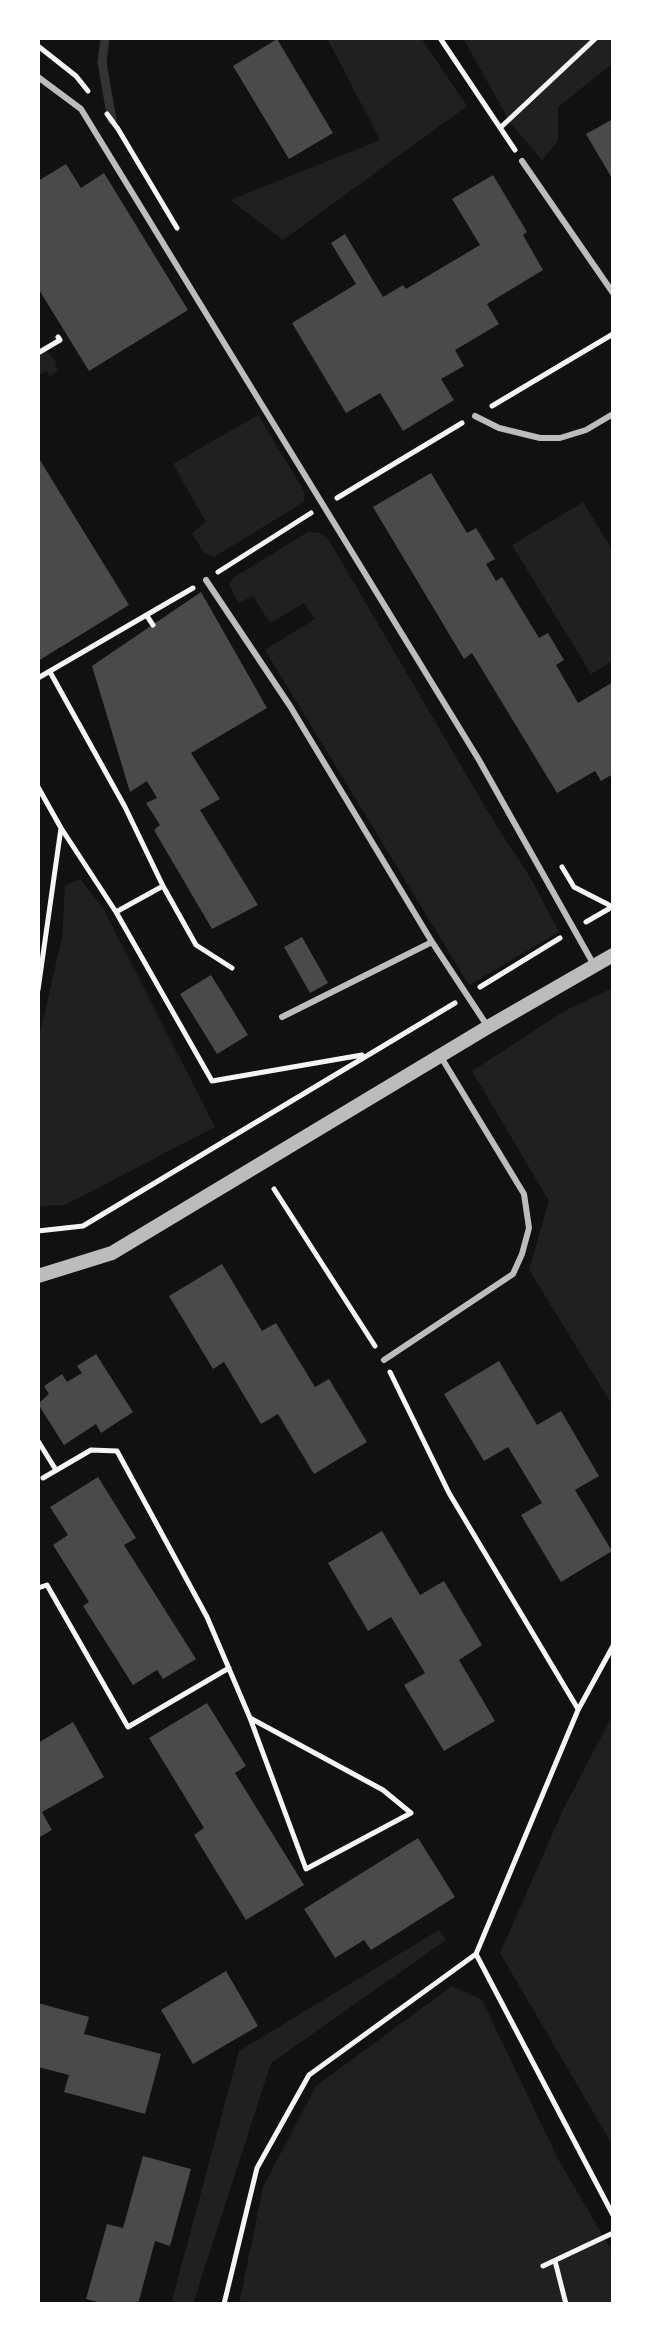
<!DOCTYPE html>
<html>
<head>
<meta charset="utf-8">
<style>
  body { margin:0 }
  #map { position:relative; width:651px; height:2342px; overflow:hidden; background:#111; font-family:"Public Sans",sans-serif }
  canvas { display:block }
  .frame { position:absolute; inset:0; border:40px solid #fff; pointer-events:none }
</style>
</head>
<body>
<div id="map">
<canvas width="651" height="2342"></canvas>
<div class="frame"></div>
</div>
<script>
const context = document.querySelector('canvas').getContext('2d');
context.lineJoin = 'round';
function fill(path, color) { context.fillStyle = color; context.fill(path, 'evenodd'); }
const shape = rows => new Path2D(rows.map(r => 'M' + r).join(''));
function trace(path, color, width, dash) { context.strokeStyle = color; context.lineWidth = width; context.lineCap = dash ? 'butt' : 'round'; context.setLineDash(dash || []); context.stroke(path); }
fill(shape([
  [327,38,421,38,467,106,283,240,230,200,380,140],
  [463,38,613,38,613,63,558,107,558,141,542,160,511,124],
  [47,351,57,363,55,365,58,371,50,376,46,371,38,376,38,356],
  [258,415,304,491,304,502,214,557,204,553,192,533,206,522,173,464],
  [583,502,613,551,613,661,591,674,512,545],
  [308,532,318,533,327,537,497,827,529,875,559,932,469,985,265,650,315,619,304,603,270,623,253,596,239,603,229,585,233,578],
  [80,879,103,908,215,1127,65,1205,38,1206,38,1042,62,937,65,886],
  [613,988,613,1406,529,1270,549,1201,472,1071,566,1010],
  [613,1714,613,2146,500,1953,563,1810],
  [439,1930,446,1940,271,2063,193,2304,171,2304,239,2051],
  [452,1986,482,2000,558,2159,613,2253,613,2304,239,2304,263,2187,316,2086]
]), '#202020');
trace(shape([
  [105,38,102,62,112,120]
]), '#333', 9);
fill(shape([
  [277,39,333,133,289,159,233,66],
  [613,119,613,180,586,134],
  [66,164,81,188,104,173,188,310,89,371,38,288,38,181],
  [493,175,527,232,523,235,543,270,487,304,499,324,455,350,464,366,441,379,454,400,403,431,380,393,346,413,292,323,356,284,331,243,345,234,383,297,403,285,406,289,480,245,452,199],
  [38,457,129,605,38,661],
  [431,473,467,533,476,528,495,559,486,564,496,581,502,577,539,638,548,633,564,660,556,665,578,703,613,682,613,774,601,781,595,771,557,793,472,653,464,659,373,507],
  [201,592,267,708,191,753,220,799,200,810,258,905,212,929,154,830,160,825,146,803,157,798,147,781,130,792,92,666],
  [302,937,328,983,310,993,284,947],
  [211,975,248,1035,217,1054,180,994],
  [222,1264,262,1331,276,1323,315,1387,329,1379,367,1442,314,1474,278,1414,261,1424,224,1362,213,1369,169,1296],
  [96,1354,133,1412,101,1433,96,1424,64,1445,38,1404,49,1394,44,1386,62,1374,67,1382,82,1373,77,1366],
  [499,1361,537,1425,561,1411,599,1476,575,1490,612,1551,561,1582,521,1515,542,1503,508,1447,484,1461,444,1394],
  [98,1477,136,1538,124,1545,196,1659,163,1679,157,1670,133,1685,83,1606,89,1602,53,1545,68,1535,50,1507],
  [382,1531,420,1595,444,1581,482,1645,459,1660,495,1721,444,1751,404,1685,425,1673,391,1617,368,1631,328,1563],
  [207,1703,246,1766,235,1773,304,1885,246,1920,194,1835,204,1828,149,1738],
  [73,1722,104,1777,42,1812,52,1830,38,1838,38,1743],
  [418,1838,455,1897,371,1950,364,1940,335,1958,304,1909],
  [226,1971,258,2026,193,2064,161,2010],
  [38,2003,89,2017,84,2034,161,2054,145,2114,64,2092,69,2075,38,2067],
  [143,2156,191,2169,170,2246,155,2241,138,2304,106,2304,86,2299,107,2224,123,2228]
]), '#4a4a4a');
trace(shape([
  [440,38,515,150],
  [38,46,76,76,88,91],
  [107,114,118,129,177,228],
  [500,128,596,38],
  [38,353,60,340,58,337],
  [492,406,613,334],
  [337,498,462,423],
  [218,572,311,513],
  [147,616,153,625],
  [50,672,125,807,163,886,196,945,232,968],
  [38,678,193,588],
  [38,787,61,828,38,990],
  [61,828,116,912,212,1081,362,1055],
  [562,867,574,887,613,907],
  [116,912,163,886],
  [586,922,612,907],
  [480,987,560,938],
  [274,1189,375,1346],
  [38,1231,83,1226,455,1003],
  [390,1372,449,1493,578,1709],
  [38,1441,56,1470],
  [43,1478,91,1450,117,1451,207,1617,250,1718,306,1869,411,1813,383,1790,250,1718],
  [38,1588,47,1585,128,1727,229,1668],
  [476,1954,613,2215],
  [555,2261,566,2304],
  [543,2266,613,2233],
  [224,2304,257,2168,309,2075,476,1954,578,1710,613,1646]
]), '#f5f5f5', 5);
trace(shape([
  [38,77,81,109,479,760,594,965],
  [522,161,613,293],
  [475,416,499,428,540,438,560,438,586,430,613,414],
  [206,580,290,706,432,942,488,1027],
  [282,1017,432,942],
  [384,1360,513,1274,522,1254,529,1228,524,1194,441,1057]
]), '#bcbcbc', 6);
trace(shape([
  [38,1276,112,1253,488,1027,613,955]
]), '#bcbcbc', 14);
</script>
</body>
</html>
